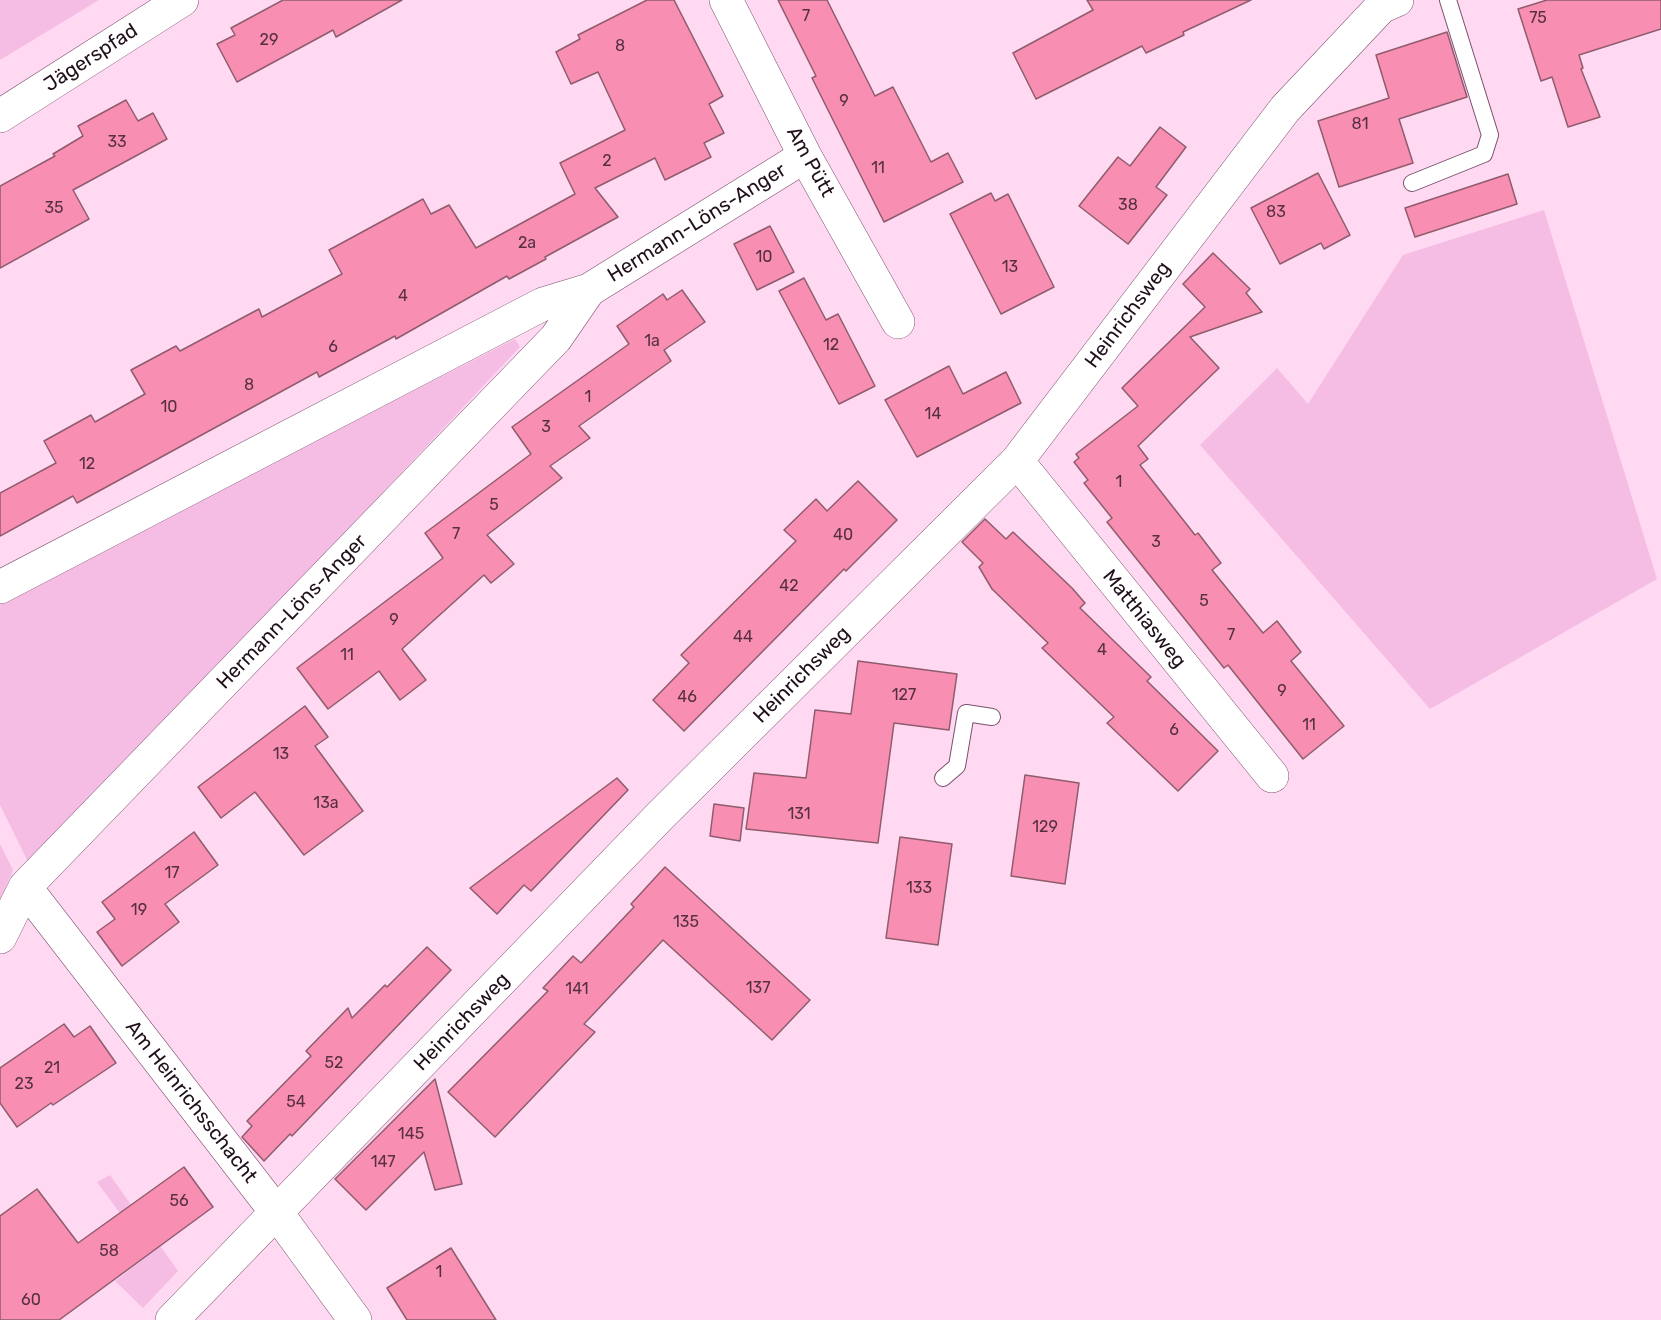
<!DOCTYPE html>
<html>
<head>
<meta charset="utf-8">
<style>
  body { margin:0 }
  canvas { display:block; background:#ffd8f2 }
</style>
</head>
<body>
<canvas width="1661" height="1320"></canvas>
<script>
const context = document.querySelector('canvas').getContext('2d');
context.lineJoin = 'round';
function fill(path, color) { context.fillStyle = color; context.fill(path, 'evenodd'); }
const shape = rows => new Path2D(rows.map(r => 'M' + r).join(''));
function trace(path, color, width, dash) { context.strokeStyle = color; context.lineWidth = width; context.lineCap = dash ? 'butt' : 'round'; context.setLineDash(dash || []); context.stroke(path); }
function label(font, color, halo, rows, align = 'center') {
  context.font = font + ' Rubik,sans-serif'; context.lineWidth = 5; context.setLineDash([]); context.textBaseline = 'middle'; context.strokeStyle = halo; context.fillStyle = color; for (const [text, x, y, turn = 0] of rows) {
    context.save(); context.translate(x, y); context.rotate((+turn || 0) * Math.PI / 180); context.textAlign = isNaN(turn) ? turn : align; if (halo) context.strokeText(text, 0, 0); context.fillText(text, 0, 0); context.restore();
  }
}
fill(shape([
  [0,0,99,0,0,60],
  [1544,210,1657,579,1430,709,1200,445,1277,368,1308,404,1403,255],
  [515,339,520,347,30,866,0,805,0,602],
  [0,844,13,870,0,899],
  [110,1175,178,1271,143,1308,115,1281,150,1254,97,1182]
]), '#f6bde4');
const building = shape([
  [283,0,402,0,336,37,333,30,237,82,217,44,235,35,231,28,283,0],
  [647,0,674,0,723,96,709,104,724,133,704,143,711,157,665,180,655,158,595,188,618,217,545,257,546,259,509,279,507,276,396,339,395,336,319,377,317,372,77,503,73,496,0,536,0,493,56,463,44,441,91,415,95,422,145,394,131,370,176,346,180,351,259,309,262,317,342,274,329,250,423,199,431,214,449,205,476,248,575,194,560,163,625,130,598,72,571,84,556,52,580,39,578,35,647,0],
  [778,0,827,0,875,96,893,87,931,162,948,153,963,182,884,222,812,78,816,76,778,0],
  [1087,0,1251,0,1183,32,1184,35,1146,53,1142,46,1036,99,1013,53,1093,10,1087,0],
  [1547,0,1661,0,1661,29,1579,55,1583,68,1581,69,1600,117,1568,127,1552,77,1541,81,1518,9,1547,0],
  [1447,32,1467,97,1399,119,1413,163,1339,187,1318,121,1389,98,1376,55,1447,32],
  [126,100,138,121,153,113,167,139,73,190,89,219,0,268,0,186,55,156,53,154,83,136,78,126,126,100],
  [1160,127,1186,147,1156,187,1167,195,1128,244,1079,206,1118,157,1130,166,1160,127],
  [1318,173,1350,235,1324,249,1321,243,1280,264,1251,208,1318,173],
  [1508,174,1517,204,1415,237,1405,208,1508,174],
  [991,193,995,201,1008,194,1054,287,1001,314,950,214,991,193],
  [770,226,794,272,757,290,734,244,770,226],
  [1213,253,1250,289,1246,293,1262,312,1190,337,1219,368,1138,446,1148,459,1140,465,1195,535,1198,533,1221,563,1212,570,1263,633,1277,621,1301,652,1291,661,1344,726,1303,759,1228,665,1224,668,1107,522,1112,518,1084,483,1088,480,1074,462,1079,458,1076,454,1138,406,1122,388,1205,307,1183,284,1213,253],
  [804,278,826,320,838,314,875,386,839,404,779,291,804,278],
  [682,290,705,322,664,350,671,361,579,426,590,438,550,466,562,478,487,535,514,564,491,583,484,575,402,649,426,680,400,700,379,671,328,709,297,668,443,558,425,533,531,454,512,427,629,344,617,326,663,294,667,300,682,290],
  [949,366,963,394,1006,372,1021,403,917,457,885,400,949,366],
  [858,481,897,520,846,571,844,569,684,731,653,700,689,663,681,655,796,541,784,530,816,499,827,511,858,481],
  [985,519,1006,539,1013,532,1072,588,1085,603,1080,608,1151,677,1147,681,1218,751,1178,791,1107,723,1114,717,1042,648,1048,643,992,589,979,567,983,563,962,542,985,519],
  [858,661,957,674,949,730,894,723,878,843,746,829,754,773,806,778,815,710,851,714,858,661],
  [305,706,328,737,315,746,363,811,304,855,255,792,221,818,198,787,305,706],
  [1025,775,1079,783,1065,884,1011,876,1025,775],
  [617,778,628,790,531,891,524,885,497,914,470,888,617,778],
  [714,804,744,808,740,841,710,836,714,804],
  [194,832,218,865,165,904,179,922,122,966,97,932,115,919,102,902,194,832],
  [900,837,952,844,938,945,886,938,900,837],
  [665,867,810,1000,772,1040,663,940,584,1024,595,1032,495,1137,448,1092,548,991,543,988,573,956,581,963,634,907,631,904,665,867],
  [427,947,451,970,292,1136,290,1134,264,1161,242,1137,252,1126,247,1121,311,1056,306,1051,348,1008,352,1018,385,985,387,987,427,947],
  [64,1024,74,1037,90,1026,116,1063,53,1105,51,1103,17,1127,0,1103,0,1068,64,1024],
  [435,1079,462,1184,435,1190,424,1152,366,1210,335,1179,435,1079],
  [184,1167,213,1207,59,1320,0,1320,0,1216,37,1189,78,1243,184,1167],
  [451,1248,496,1320,407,1320,387,1288,451,1248]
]);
fill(building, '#f98eb3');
trace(building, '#8e5c6c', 1.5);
const service = shape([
  [1412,183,1484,154,1490,135,1448,0],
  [943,778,957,766,966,713,992,717]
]);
const minor = shape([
  [726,0,805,156,898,322],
  [0,116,182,0],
  [1017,461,1272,776],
  [0,587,543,304,589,290,805,156],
  [25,887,277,1213,355,1320],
  [0,937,25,887,556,338,589,290],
  [172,1320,660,816,1017,461,1285,109,1381,7,1397,0]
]);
trace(service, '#7b526f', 18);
trace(minor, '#7b526f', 34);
trace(service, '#fff', 16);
trace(minor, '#fff', 33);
label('16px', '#563042', null, [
  ["7",806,16],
  ["75",1538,18],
  ["29",269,40],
  ["8",620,46],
  ["9",844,101],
  ["81",1360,124],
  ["33",117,142],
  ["2",607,161],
  ["11",878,168],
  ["38",1128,205],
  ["35",54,208],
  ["83",1276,212],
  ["2a",527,243],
  ["10",764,257],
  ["13",1010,267],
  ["4",403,296],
  ["1a",652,341],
  ["12",831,345],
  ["6",333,347],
  ["8",249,385],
  ["1",588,397],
  ["10",169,407],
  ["14",933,414],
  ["3",546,427],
  ["12",87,464],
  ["1",1119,482],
  ["5",494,505],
  ["7",456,534],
  ["40",843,535],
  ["3",1156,542],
  ["42",789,586],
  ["5",1204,601],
  ["9",394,620],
  ["7",1231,635],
  ["44",743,637],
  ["4",1102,650],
  ["11",347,655],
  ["9",1282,691],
  ["127",904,695],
  ["46",687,697],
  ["11",1309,725],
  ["6",1174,730],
  ["13",281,754],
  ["13a",326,803],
  ["131",799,814],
  ["129",1045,827],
  ["17",172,873],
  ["133",919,888],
  ["19",139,910],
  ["135",686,922],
  ["137",758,988],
  ["141",577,989],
  ["52",334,1063],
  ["21",52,1068],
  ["23",24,1084],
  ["54",296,1102],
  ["145",411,1134],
  ["147",383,1162],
  ["56",179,1201],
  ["58",109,1251],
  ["1",439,1272],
  ["60",31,1300]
]);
label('20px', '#20101c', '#fff', [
  ["Jägerspfad",91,58,-33],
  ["Am Pütt",810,162,61],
  ["Hermann-Löns-Anger",697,223,-32],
  ["Heinrichsweg",1128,315,-53],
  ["Hermann-Löns-Anger",292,612,-46],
  ["Matthiasweg",1144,619,51],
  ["Heinrichsweg",802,675,-45],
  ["Heinrichsweg",462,1022,-46],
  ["Am Heinrichsschacht",191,1102,52]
]);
</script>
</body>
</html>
